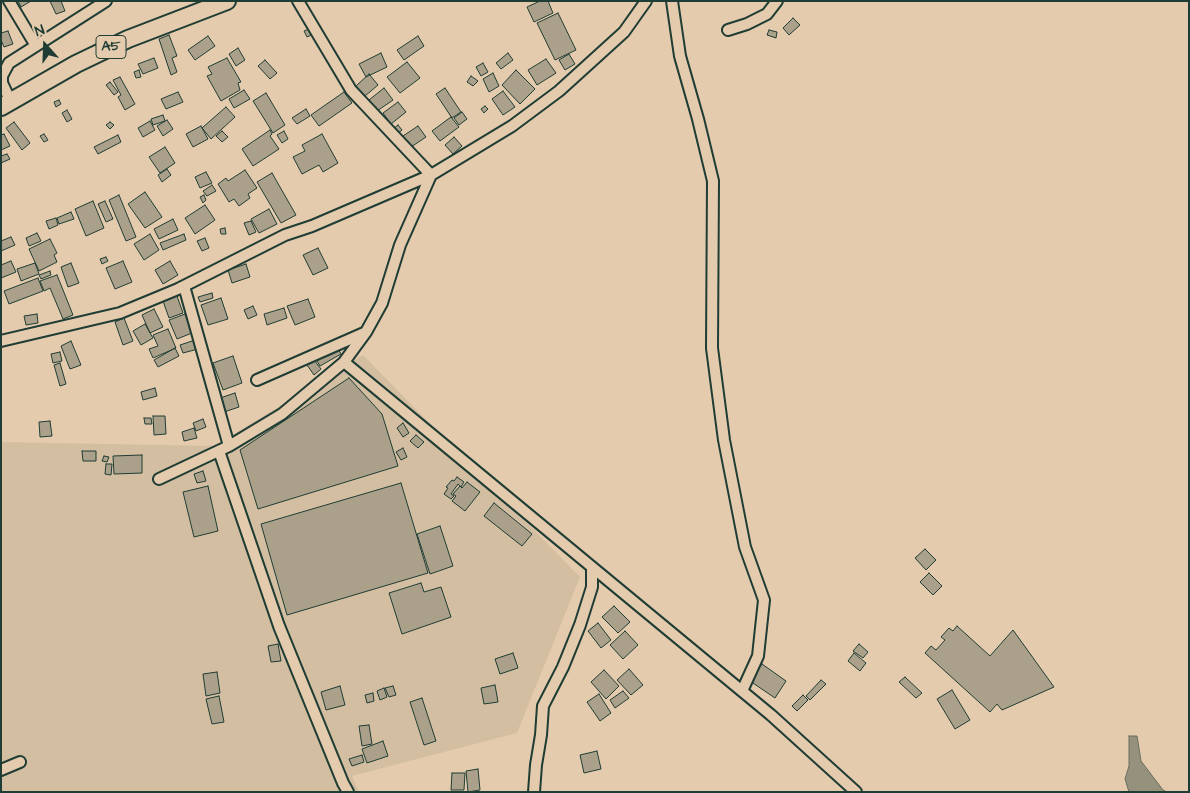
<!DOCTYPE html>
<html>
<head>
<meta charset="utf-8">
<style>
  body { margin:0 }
  #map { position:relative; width:1190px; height:793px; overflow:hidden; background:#e5cbad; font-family:"Architects Daughter",sans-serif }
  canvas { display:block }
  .frame { position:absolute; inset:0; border:2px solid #1f3d34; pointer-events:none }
  .north { position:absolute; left:20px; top:20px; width:50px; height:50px; -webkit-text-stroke:4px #e5cbad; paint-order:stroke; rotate:340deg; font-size:14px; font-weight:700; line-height:20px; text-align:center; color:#1f3d34 }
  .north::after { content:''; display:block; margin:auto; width:18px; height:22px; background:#1f3d34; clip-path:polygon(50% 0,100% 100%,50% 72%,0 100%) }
</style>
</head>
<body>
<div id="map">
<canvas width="1190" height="793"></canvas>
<div class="frame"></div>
<div class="north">N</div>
</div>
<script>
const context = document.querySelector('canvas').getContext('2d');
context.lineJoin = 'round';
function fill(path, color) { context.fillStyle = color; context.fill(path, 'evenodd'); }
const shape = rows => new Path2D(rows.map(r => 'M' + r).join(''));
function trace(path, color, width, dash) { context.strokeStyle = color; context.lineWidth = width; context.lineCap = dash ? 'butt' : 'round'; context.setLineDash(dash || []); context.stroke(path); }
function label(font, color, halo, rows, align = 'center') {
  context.font = font + ' "Architects Daughter",sans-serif'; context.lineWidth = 4; context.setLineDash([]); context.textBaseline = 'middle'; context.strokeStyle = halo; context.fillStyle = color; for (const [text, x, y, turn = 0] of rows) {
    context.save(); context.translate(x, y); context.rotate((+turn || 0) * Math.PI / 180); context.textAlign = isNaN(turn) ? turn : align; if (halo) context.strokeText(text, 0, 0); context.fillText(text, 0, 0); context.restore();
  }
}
fill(shape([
  [363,355,580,577,517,733,352,776,359,792,1,792,1,442,214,446]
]), '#d4bea2');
const water = shape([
  [1129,736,1137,736,1141,761,1163,790,1167,792,1129,792,1125,779,1129,766,1129,736]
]);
fill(water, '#95917c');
trace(water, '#666f5f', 1);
const building = shape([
  [18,1,31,1,21,7,18,1],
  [50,1,61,1,65,11,56,14,50,1],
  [540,1,548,1,553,13,534,22,527,7,540,1],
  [558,13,576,50,555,60,537,23,558,13],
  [793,18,800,25,789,35,783,28,793,18],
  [311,28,314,34,307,37,304,31,311,28],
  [769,30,777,32,776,38,767,35,769,30],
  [8,31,13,44,4,47,1,40,1,33,8,31],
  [169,35,177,56,172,58,177,72,171,75,159,39,169,35],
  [208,36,215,46,195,60,188,50,208,36],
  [418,36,424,46,404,60,397,50,418,36],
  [238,48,245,60,236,66,229,54,238,48],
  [381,53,387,67,366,77,359,64,381,53],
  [508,53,513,60,501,69,496,63,508,53],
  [569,54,575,64,565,70,559,60,569,54],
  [154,58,158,68,143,74,138,64,154,58],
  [227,58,241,82,238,83,240,90,221,101,207,76,212,74,208,67,227,58],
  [546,59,556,73,537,85,528,70,546,59],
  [265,60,277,73,270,79,258,66,265,60],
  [407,62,420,78,400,93,387,77,407,62],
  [483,63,488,72,481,76,476,67,483,63],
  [139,70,141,77,136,78,134,72,139,70],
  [516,70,535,89,520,104,502,85,516,70],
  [493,73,499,86,489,92,483,79,493,73],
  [369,74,378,85,365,96,356,86,369,74],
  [471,76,478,81,473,86,467,82,471,76],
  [120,77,135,104,125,110,118,97,121,95,113,80,120,77],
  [110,82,118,92,114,95,106,85,110,82],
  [384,88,393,100,377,111,369,100,384,88],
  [445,88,461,112,452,118,436,94,445,88],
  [244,90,250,99,234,108,229,99,244,90],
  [503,91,515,107,503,115,492,99,503,91],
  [178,92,183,102,166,109,161,99,178,92],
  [344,92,352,103,319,126,311,115,344,92],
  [266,93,285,125,273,133,253,101,266,93],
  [59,100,61,104,56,107,54,102,59,100],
  [398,102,406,112,391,124,383,113,398,102],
  [485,106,488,109,484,113,481,109,485,106],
  [226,107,235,117,211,139,202,128,226,107],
  [306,109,310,116,297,124,292,118,306,109],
  [67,110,72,119,67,122,62,113,67,110],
  [462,112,467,119,459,125,454,118,462,112],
  [163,115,165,121,153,125,151,119,163,115],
  [451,117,459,127,440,141,432,131,451,117],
  [167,120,173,129,163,136,157,126,167,120],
  [150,121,155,130,143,137,138,128,150,121],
  [14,122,30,143,22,150,6,128,14,122],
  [110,122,114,125,110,129,106,125,110,122],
  [398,125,402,130,397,134,393,129,398,125],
  [201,126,208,139,193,147,186,134,201,126],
  [418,126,426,137,408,149,400,138,418,126],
  [270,130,272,134,270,136,279,149,253,166,242,149,270,130],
  [222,131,228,137,222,142,216,136,222,131],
  [284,131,288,139,282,143,277,135,284,131],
  [4,134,10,146,1,150,1,135,4,134],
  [44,134,48,140,44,142,40,136,44,134],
  [322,134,338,163,323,172,319,165,302,174,293,157,305,151,302,145,322,134],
  [118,135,121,142,98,154,94,147,118,135],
  [454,137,462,146,453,154,445,145,454,137],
  [165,147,175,163,160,173,149,157,165,147],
  [7,154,10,159,1,163,1,156,7,154],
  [167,169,171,175,162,182,158,175,167,169],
  [245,170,257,188,248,194,250,198,239,206,234,199,229,202,218,184,226,178,228,181,245,170],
  [206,172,212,183,200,188,195,177,206,172],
  [272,173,296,215,281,223,257,182,272,173],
  [212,185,216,191,207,196,203,191,212,185],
  [145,192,162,217,145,228,128,204,145,192],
  [119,195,136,237,126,241,109,200,119,195],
  [204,195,206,200,203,203,200,197,204,195],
  [93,201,104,228,86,236,75,209,93,201],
  [105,201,113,219,106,222,98,204,105,201],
  [205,205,215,220,195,234,185,218,205,205],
  [269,209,277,224,259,233,251,219,269,209],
  [71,212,74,219,59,224,57,218,71,212],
  [56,218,58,225,49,229,46,221,56,218],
  [173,219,178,230,159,239,154,229,173,219],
  [251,221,256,232,249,235,244,223,251,221],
  [225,228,226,234,221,234,220,229,225,228],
  [37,233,41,241,29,246,26,238,37,233],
  [150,234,159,250,144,260,134,244,150,234],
  [184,234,186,240,163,250,160,243,184,234],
  [11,237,15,245,1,251,1,241,11,237],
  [205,238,209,248,202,251,197,241,205,238],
  [50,239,57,253,54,255,57,262,39,271,29,249,50,239],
  [318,248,328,268,313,275,303,255,318,248],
  [106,257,108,261,102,264,100,259,106,257],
  [11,261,16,272,1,278,1,265,11,261],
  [123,261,132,282,115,289,106,268,123,261],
  [170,261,178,275,163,284,155,270,170,261],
  [35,263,39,274,21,281,17,269,35,263],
  [71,263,79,283,68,287,61,267,71,263],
  [246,264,250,277,232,283,228,270,246,264],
  [50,271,51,275,41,279,39,275,50,271],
  [57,275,73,315,63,319,50,288,44,291,40,281,57,275],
  [38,278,43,291,9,304,4,291,38,278],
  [212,293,213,298,200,302,198,297,212,293],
  [177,296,183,313,169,318,163,301,177,296],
  [221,298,228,319,208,325,201,305,221,298],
  [308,299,315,317,295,325,287,306,308,299],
  [253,306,257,315,248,319,244,310,253,306],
  [284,308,287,318,267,325,264,314,284,308],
  [154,309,163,327,150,333,142,315,154,309],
  [37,314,38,323,26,325,24,316,37,314],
  [185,314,192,333,177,339,169,320,185,314],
  [124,318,133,341,123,345,115,322,124,318],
  [145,324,153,338,141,345,133,331,145,324],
  [168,329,176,348,153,358,149,349,158,346,153,335,168,329],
  [195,340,198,349,183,353,180,345,195,340],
  [71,341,81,365,70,369,61,346,71,341],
  [337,347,341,354,320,366,316,359,337,347],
  [175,348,179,356,158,367,154,360,175,348],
  [60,352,62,361,53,363,51,354,60,352],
  [233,356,242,383,223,390,213,363,233,356],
  [314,360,321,369,314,375,307,365,314,360],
  [60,363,66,384,60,386,54,365,60,363],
  [349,378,382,414,398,466,258,509,240,450,349,378],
  [155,388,157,396,143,400,141,392,155,388],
  [235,393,239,407,224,412,220,398,235,393],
  [153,416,165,416,166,434,154,435,153,416],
  [144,418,151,418,152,424,145,424,144,418],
  [203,419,206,427,196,431,193,423,203,419],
  [50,421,52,436,40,437,39,422,50,421],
  [403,423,409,433,403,437,397,428,403,423],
  [194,428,197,438,184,441,182,432,194,428],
  [416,435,424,442,418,448,410,441,416,435],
  [403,448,407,457,401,460,396,452,403,448],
  [82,451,96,451,96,461,83,461,82,451],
  [142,455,142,473,114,474,113,456,142,455],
  [104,456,109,457,107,462,102,461,104,456],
  [106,464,112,464,111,475,105,474,106,464],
  [203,471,206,481,197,483,194,474,203,471],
  [457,477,464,482,461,487,458,484,451,494,454,496,451,499,444,494,448,488,446,487,452,480,454,481,457,477],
  [467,482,480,492,465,511,452,501,456,496,453,494,460,486,462,488,467,482],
  [401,483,428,573,287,615,261,524,401,483],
  [208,486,218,531,194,537,183,492,208,486],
  [494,503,532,534,522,546,484,516,494,503],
  [440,526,453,566,430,574,417,534,440,526],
  [925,549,936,560,926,570,915,558,925,549],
  [929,573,942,586,933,595,920,582,929,573],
  [421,583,424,592,441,587,451,617,402,634,389,593,421,583],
  [614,606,630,622,618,633,602,617,614,606],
  [598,623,611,640,601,648,588,631,598,623],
  [957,626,990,656,1013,630,1054,687,1002,710,997,704,990,712,925,653,931,646,936,650,945,640,941,637,949,628,953,631,957,626],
  [625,631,638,645,623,659,610,645,625,631],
  [278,644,281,661,271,662,268,646,278,644],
  [859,644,868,652,863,658,853,651,859,644],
  [513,653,518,668,500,674,495,659,513,653],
  [854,653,866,663,860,671,848,661,854,653],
  [762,664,786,681,775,698,750,681,762,664],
  [629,669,643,685,631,695,617,680,629,669],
  [604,670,619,686,606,699,591,682,604,670],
  [217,672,220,693,206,696,203,674,217,672],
  [905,677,922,693,916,698,899,682,905,677],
  [821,680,826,684,810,700,806,696,821,680],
  [495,685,498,702,484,704,481,688,495,685],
  [340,686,345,705,326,710,321,692,340,686],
  [393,686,396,695,389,697,385,688,393,686],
  [384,688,387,697,380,700,377,691,384,688],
  [952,690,970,720,955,729,937,699,952,690],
  [623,691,629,698,615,708,610,700,623,691],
  [373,693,374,701,367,703,365,695,373,693],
  [599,694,611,713,600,721,587,702,599,694],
  [803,695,808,700,797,711,792,706,803,695],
  [219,696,224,722,212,724,206,699,219,696],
  [422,698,436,741,424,745,410,702,422,698],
  [369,725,372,744,362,746,359,726,369,725],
  [383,741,388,756,367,763,362,749,383,741],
  [597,751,601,769,584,773,580,755,597,751],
  [362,755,364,762,352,766,349,759,362,755],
  [478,769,480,790,468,792,466,771,478,769],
  [452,773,465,773,464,790,451,790,452,773]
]);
fill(building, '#aba18a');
trace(building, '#1f3d34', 1);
const street = shape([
  [9,1,36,46],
  [672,1,680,56,698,119,713,181,712,348,724,440,745,547,764,600,758,656,742,691],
  [728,30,747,24,767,14,777,1],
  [11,102,2,83,2,76,9,63,106,1],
  [184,286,229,446],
  [1,341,120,313,178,289,285,235,312,226,431,175,351,90,298,1],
  [344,362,771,715,856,792],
  [257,380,364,333],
  [219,451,279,626,343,783,348,792],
  [159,479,229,446,282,414,344,362,366,332,382,303,400,245,431,175,512,126,559,91,624,32,646,1],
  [1,770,20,762],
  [534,792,536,765,541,735,543,706,563,667,580,625,592,587,592,567]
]);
const primary = shape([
  [1,107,76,64,128,39,227,1]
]);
trace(street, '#1f3d34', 14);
trace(primary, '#1f3d34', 20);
trace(street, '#e5cbad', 10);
trace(primary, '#e5cbad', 16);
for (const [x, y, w] of [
  [111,47,30]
]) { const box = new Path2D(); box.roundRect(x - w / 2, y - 11.5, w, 23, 4); context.fillStyle = '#e5cbad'; context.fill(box); trace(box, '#1f3d34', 1); }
label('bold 14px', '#1f3d34', null, [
  ["A5",111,47]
]);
</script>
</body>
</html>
